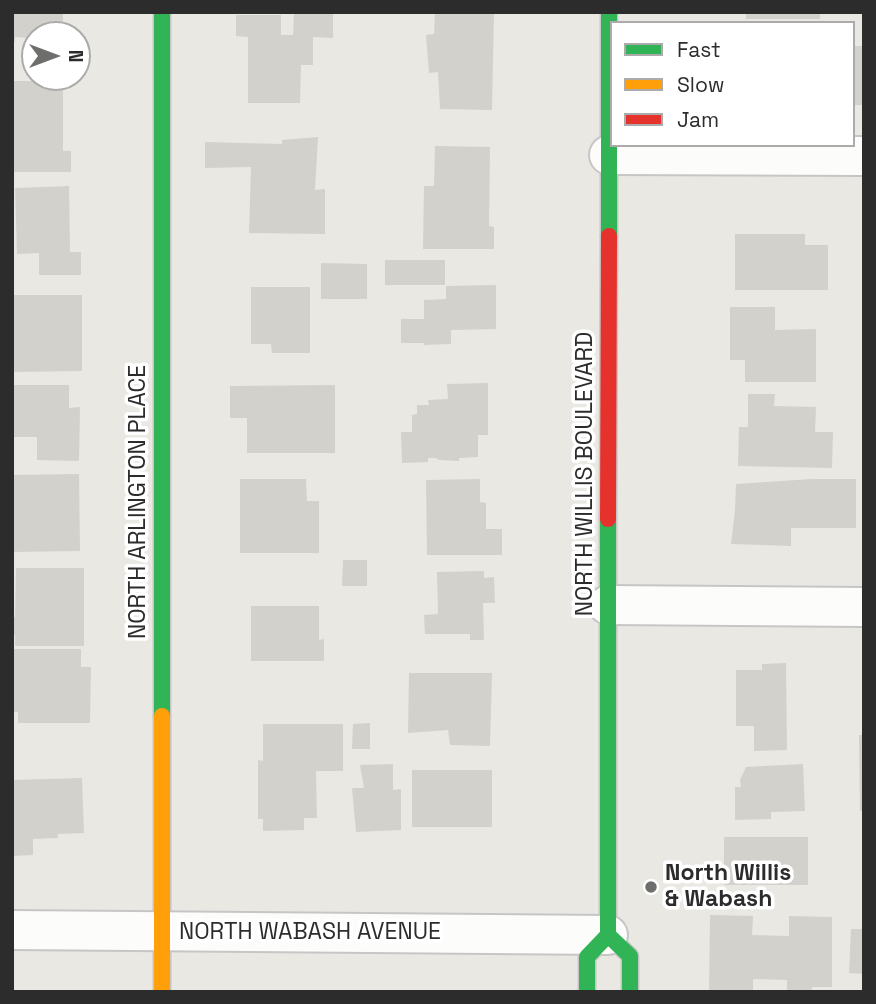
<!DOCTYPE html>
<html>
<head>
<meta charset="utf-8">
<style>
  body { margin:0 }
  #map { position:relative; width:876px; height:1004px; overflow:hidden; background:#eae8e2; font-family:"Space Grotesk",sans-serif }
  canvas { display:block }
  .frame { position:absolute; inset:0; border:14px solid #2c2c2c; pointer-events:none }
  .legend { position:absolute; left:610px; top:21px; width:245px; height:126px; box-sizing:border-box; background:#fff; border:2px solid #ababab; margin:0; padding:9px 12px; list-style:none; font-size:21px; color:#2c2c2c }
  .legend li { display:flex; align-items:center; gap:14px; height:35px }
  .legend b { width:35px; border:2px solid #ababab }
  .north { position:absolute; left:21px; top:21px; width:70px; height:70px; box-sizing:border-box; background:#fff; border:2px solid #ababab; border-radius:50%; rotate:90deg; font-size:19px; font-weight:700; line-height:28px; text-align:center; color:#2c2c2c }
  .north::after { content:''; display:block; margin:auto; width:24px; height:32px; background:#6e6e6c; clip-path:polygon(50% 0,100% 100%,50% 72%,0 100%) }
</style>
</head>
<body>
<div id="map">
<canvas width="876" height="1004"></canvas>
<div class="frame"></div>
<ul class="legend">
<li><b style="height:9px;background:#30b455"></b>Fast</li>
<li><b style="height:9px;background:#ff9f0a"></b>Slow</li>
<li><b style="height:9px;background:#e5322d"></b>Jam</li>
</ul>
<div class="north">N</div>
</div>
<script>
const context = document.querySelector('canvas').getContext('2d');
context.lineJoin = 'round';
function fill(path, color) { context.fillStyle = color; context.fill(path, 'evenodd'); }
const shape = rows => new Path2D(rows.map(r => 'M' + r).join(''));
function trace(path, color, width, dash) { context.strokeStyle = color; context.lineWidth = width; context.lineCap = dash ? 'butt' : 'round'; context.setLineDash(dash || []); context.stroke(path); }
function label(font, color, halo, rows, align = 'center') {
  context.font = font + ' "Space Grotesk",sans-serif'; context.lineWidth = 7; context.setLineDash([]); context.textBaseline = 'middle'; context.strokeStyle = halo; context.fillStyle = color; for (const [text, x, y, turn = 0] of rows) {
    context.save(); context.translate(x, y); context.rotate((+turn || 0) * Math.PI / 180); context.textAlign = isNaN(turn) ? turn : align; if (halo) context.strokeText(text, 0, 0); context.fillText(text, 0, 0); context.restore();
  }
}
fill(shape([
  [12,12,63,12,63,35,35,35,35,58,29,58,30,38,15,37,15,42,12,42],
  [294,12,333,12,333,38,313,37,313,65,301,65,300,103,248,103,248,37,236,36,236,15,281,15,281,35,293,35],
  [435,12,494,12,492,110,440,109,438,72,429,73,426,35,434,34],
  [746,12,820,12,820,19,746,19],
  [853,46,864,46,864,105,853,105],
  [12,81,63,81,63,151,71,151,71,172,12,172],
  [318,137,315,190,325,189,325,234,249,233,251,167,205,168,205,142,282,144,282,140],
  [435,146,490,147,489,226,494,227,494,249,423,249,424,186,434,186],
  [69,186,70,252,81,252,81,275,39,275,39,253,17,254,15,188],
  [735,234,805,234,805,245,828,245,828,290,735,290],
  [385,260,445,260,445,285,385,285],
  [321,263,367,264,367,299,321,299],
  [496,285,496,329,451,330,451,344,424,345,424,343,401,343,401,319,424,319,424,300,446,299,446,286],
  [251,287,310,287,310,353,272,353,271,344,251,344],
  [12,295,82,295,82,371,12,372],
  [730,307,775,307,775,330,816,329,816,382,745,382,745,360,730,360],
  [488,383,488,435,478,435,478,457,459,458,459,461,439,460,436,458,428,458,428,462,402,463,401,432,412,432,412,415,417,414,417,405,429,405,428,400,448,399,447,384],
  [12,385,69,385,69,408,80,407,79,461,37,460,37,437,12,437],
  [335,385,335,453,247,453,247,418,230,418,230,386],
  [748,394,775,394,774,406,816,407,815,432,833,432,832,468,738,466,739,427,748,427],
  [79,474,80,551,12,552,12,475],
  [240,479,306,479,307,501,319,501,319,553,240,553],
  [480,479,480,502,486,503,486,529,502,529,502,555,427,555,426,480],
  [812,479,856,479,856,528,791,528,791,546,731,544,735,510,736,484],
  [343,560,367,560,367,586,342,586],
  [16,568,84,568,84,646,15,646,15,635,12,635,12,617,15,617],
  [484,571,484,578,494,577,495,603,483,603,484,640,470,640,470,634,425,634,424,615,438,614,437,572],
  [251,606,319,606,319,640,324,639,324,661,251,661],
  [12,649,81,649,81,667,91,667,90,723,18,723,18,712,12,712],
  [786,663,787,750,754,751,754,726,736,726,736,670,762,670,762,664],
  [409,673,492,673,490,746,450,745,448,730,408,733],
  [370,723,370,749,352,749,353,724],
  [263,724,343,724,343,771,316,771,317,818,304,818,304,830,263,831,263,819,258,819,258,760,263,761],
  [859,735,864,735,864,811,860,811],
  [393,764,393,790,401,789,401,830,356,832,352,788,364,788,360,765],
  [803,764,805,811,771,812,771,819,735,820,735,787,741,787,740,780,746,767],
  [412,770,492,770,492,827,412,827],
  [82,778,84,833,58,834,58,838,33,839,33,855,12,856,12,780],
  [724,837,808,837,808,885,724,885],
  [710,915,753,916,752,935,789,936,789,916,832,917,832,987,812,987,812,992,787,992,787,980,753,979,753,992,709,992],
  [851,929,864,929,864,974,849,973]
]), '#d3d1cc');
const street = shape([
  [609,155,864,156],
  [608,605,864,607],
  [12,930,608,935]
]);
const fast = shape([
  [162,12,162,716],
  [609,236,609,12],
  [608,935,630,956,630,992],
  [587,992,587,957,608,935,608,519]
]);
const slow = shape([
  [162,716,162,992]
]);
const jam = shape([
  [608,519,609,236]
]);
trace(street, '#c7c6c7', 42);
trace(fast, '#c7c6c7', 19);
trace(slow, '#c7c6c7', 19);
trace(jam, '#c7c6c7', 19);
trace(street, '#fcfcfb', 38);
trace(fast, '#30b455', 16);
trace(slow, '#ff9f0a', 16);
trace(jam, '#e5322d', 16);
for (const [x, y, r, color] of [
  [651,887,7,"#6e6e6c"]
]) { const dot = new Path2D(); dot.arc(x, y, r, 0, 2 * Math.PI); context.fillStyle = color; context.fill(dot); trace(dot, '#fff', 2.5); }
label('23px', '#2c2c2c', '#fff', [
  ["NORTH WILLIS BOULEVARD",586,474,-90],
  ["NORTH ARLINGTON PLACE",139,502,-90],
  ["NORTH WABASH AVENUE",310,933]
]);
label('bold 23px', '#2c2c2c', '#fff', [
  ["North Willis",665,874],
  ["& Wabash",665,900]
], 'left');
</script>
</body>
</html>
